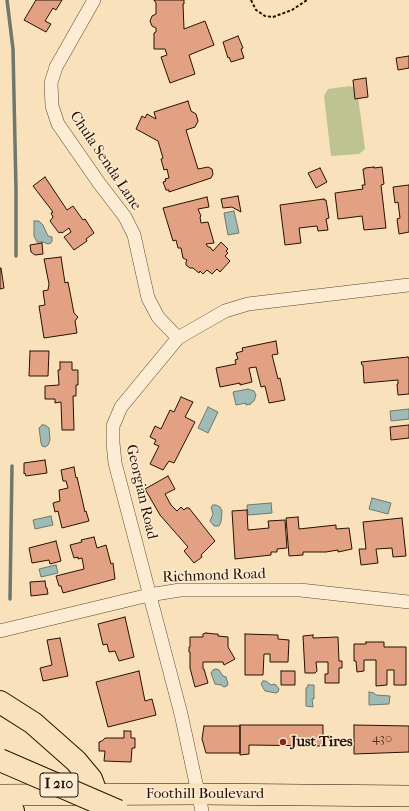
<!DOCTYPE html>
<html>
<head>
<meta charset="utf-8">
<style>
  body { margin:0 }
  canvas { display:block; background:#f9e1bb }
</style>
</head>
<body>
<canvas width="409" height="811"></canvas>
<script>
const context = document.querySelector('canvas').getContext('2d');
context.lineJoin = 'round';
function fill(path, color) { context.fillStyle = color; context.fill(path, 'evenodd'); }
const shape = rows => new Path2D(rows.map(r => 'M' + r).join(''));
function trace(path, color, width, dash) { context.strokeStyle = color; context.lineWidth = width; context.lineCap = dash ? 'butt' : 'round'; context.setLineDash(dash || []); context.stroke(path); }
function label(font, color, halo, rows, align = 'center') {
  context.font = font + ' "IM FELL French Canon",serif'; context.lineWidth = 3; context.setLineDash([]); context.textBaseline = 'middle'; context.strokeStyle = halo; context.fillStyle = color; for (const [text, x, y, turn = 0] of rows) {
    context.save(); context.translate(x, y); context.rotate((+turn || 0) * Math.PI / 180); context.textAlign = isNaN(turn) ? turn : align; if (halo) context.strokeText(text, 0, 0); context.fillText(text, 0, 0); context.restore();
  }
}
fill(shape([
  [350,86,357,89,365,149,359,154,331,156,324,96,328,89]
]), '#bdc391');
const water = shape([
  [234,211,239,233,228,235,224,213,234,211],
  [34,221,39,221,43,225,48,236,52,237,52,241,51,243,48,244,43,242,37,242,34,236,34,221],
  [248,389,254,391,256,395,254,401,251,403,251,404,246,405,246,403,236,405,233,392,248,389],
  [208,407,218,412,208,433,198,428,208,407],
  [409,409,409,419,391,421,390,411,409,409],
  [42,425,45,425,49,428,50,440,48,445,45,447,42,446,41,443,39,428,42,425],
  [372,498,391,503,388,514,369,509,372,498],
  [271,503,272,513,248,515,247,505,271,503],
  [213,505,216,505,220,507,222,511,221,522,219,526,214,526,210,521,213,514,211,507,213,505],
  [51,516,53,525,35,529,33,520,51,516],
  [56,565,58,573,41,577,39,569,56,565],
  [216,669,219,670,223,676,226,677,228,684,227,686,224,687,221,685,215,684,211,673,213,670,216,669],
  [263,681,266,681,271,685,275,684,279,689,278,692,276,693,265,691,261,684,263,681],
  [308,685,314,685,314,699,312,699,313,707,306,706,306,688,308,687,308,685],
  [369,692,374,693,376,695,390,696,389,704,369,705,369,692]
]);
fill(water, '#9ebcb5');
trace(water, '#6f786d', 1);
trace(shape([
  [7,0,13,49,16,190,16,256],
  [10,599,12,466]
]), '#6f786d', 3.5);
const building = shape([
  [36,0,62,0,56,10,53,8,45,21,51,24,46,32,24,20,36,0],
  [154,0,184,0,184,4,183,4,184,29,205,21,214,45,189,55,195,74,170,83,161,57,167,55,165,49,154,49,154,33,156,32,156,28,152,26,150,21,152,16,156,14,156,3,154,0],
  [238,36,243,48,241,49,244,58,231,62,229,57,228,58,223,42,238,36],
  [409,56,409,68,398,70,396,58,409,56],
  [366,78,368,97,355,99,353,80,366,78],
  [188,101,191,111,196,114,198,121,195,127,186,130,198,169,208,167,212,169,213,174,211,178,169,192,169,190,166,190,163,182,166,181,165,179,169,178,167,169,164,170,161,159,163,158,158,141,136,129,142,116,145,118,147,114,156,119,154,112,188,101],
  [374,167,374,168,382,167,384,184,381,185,386,228,364,230,362,216,338,219,335,193,363,189,362,185,365,185,363,169,365,169,365,168,374,167],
  [320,168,327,182,316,188,308,173,320,168],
  [45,177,67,210,73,206,83,220,85,219,94,233,86,239,87,241,74,250,64,237,71,232,69,228,62,233,61,232,59,233,50,221,53,217,51,213,53,212,33,186,45,177],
  [409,185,409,232,399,234,397,219,400,218,398,202,395,203,393,187,409,185],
  [238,196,241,212,232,207,223,208,221,199,238,196],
  [207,197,209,207,198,209,201,216,200,217,201,223,208,222,214,243,206,244,208,247,210,247,213,251,221,242,228,249,226,251,228,253,225,256,230,261,220,272,217,269,212,274,207,270,203,274,200,271,199,273,193,268,190,268,186,265,186,262,187,260,183,258,181,248,178,248,176,240,173,241,163,208,207,197],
  [324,199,324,200,326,200,329,218,326,219,328,230,318,231,317,226,299,228,301,243,285,245,280,205,324,199],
  [42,243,43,254,35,255,31,252,30,245,42,243],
  [61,257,65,283,68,282,74,313,78,317,75,321,77,333,44,338,39,306,45,305,43,291,48,290,49,284,44,259,61,257],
  [0,268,1,268,4,288,0,289,0,268],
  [276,341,278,354,272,355,278,379,280,378,285,400,269,403,265,386,261,387,256,367,249,368,252,382,240,385,240,383,220,387,216,368,236,364,235,360,238,359,236,353,243,351,242,348,276,341],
  [30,351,49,351,48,376,29,376,30,351],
  [408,357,409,359,409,394,398,395,397,384,398,384,398,380,364,383,363,365,362,365,361,362,408,357],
  [60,362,72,362,72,370,78,370,78,385,76,385,76,396,73,396,74,430,62,430,61,402,55,403,55,399,45,399,45,386,59,385,58,370,60,370,60,362],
  [181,397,193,402,185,417,195,422,174,463,169,461,163,470,150,464,159,446,154,444,156,440,150,437,155,426,161,429,170,410,174,412,181,397],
  [409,425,409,438,391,440,390,427,409,425],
  [45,460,47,473,26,476,25,473,24,474,24,463,45,460],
  [74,467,76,478,77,477,85,512,86,511,89,521,62,528,58,511,55,512,53,503,60,501,59,490,68,488,66,481,63,481,61,470,74,467],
  [168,476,175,489,165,494,171,505,177,511,181,507,184,510,186,508,189,508,215,541,201,555,202,557,194,563,184,551,188,547,160,515,145,489,168,476],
  [247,510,248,530,269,528,268,521,285,520,287,548,277,549,277,552,271,552,271,555,235,559,232,511,247,510],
  [298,517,299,529,336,525,336,529,349,528,352,549,338,552,338,550,326,552,303,552,303,555,289,556,286,518,298,517],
  [402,518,406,556,393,557,392,548,376,549,378,563,361,565,359,549,366,549,363,522,402,518],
  [94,537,97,548,106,545,111,564,113,563,115,579,63,593,61,586,59,586,56,576,84,569,82,558,78,559,78,557,74,558,70,545,82,542,81,540,94,537],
  [56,541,61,561,50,564,49,560,32,563,29,548,56,541],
  [45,581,46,588,47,588,48,594,31,596,30,582,45,581],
  [125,617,134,657,119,661,115,651,109,652,107,644,103,645,98,624,125,617],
  [206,633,215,634,218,634,218,636,228,637,228,647,235,659,224,665,223,662,203,662,203,669,204,669,208,683,195,687,190,668,190,652,189,652,189,647,190,647,190,637,203,637,203,634,206,633],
  [245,634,278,635,278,639,289,640,288,662,270,662,270,654,264,654,263,675,245,675,245,634],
  [313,635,313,638,338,637,339,661,342,661,342,668,339,668,339,683,325,683,325,674,328,674,328,662,316,662,317,671,315,673,305,673,303,636,313,635],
  [60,638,68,676,43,681,40,668,52,665,47,640,60,638],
  [366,642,384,642,384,647,406,647,406,685,394,685,394,670,387,670,387,685,376,686,376,660,364,660,364,671,357,672,356,661,354,661,354,644,366,644,366,642],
  [139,671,145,701,152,699,156,715,108,727,96,682,139,671],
  [281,671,295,671,295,685,281,685,281,671],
  [240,725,323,725,323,738,325,738,325,746,249,745,249,754,240,755,240,725],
  [354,725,409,726,409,752,354,754,354,725],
  [204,726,240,726,240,753,206,753,202,739,204,726],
  [124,731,131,731,131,738,135,738,135,748,132,748,131,762,104,761,105,751,99,751,99,742,102,741,105,738,124,738,124,731]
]);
fill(building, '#e2a183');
trace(building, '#281102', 1);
const minor = shape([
  [94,0,56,67,51,83,52,106,58,124,99,183,125,217,134,235,148,298,158,317,178,338],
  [0,631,149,595,180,590,300,590,409,602],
  [202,811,181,714,115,463,113,443,113,426,121,407,178,338,225,311,248,304,409,285]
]);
const primary = shape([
  [0,795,199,794,409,796]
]);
const motorway = shape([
  [0,702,33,723,76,761,91,779,103,811],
  [0,805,13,811]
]);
trace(minor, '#5c4530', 14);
trace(primary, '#281102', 22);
trace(motorway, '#281102', 24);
trace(shape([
  [251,0,256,10,265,16,273,17,292,10,307,0]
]), '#281102', 2, [3, 2]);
trace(minor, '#fbecd3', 13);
trace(primary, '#f9e1bb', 21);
trace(motorway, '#f9e1bb', 22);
const motorwayBridge = shape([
  [0,760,118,811]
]);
trace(motorwayBridge, '#281102', 24, []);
trace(motorwayBridge, '#f9e1bb', 22);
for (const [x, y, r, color] of [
  [283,742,4,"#8f2418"]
]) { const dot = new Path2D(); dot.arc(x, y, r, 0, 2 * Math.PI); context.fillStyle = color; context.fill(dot); trace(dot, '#fbecd3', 1.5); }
label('13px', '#563522', null, [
  ["430",382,739]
]);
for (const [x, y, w] of [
  [59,785,38]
]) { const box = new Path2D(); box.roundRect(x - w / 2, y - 12, w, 24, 3); context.fillStyle = '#fbecd3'; context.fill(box); trace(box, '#281102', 1); }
label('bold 14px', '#281102', null, [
  ["I 210",59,785]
]);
label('15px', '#281102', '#fbecd3', [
  ["Chula Senda Lane",105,161,56],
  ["Georgian Road",141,492,77],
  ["Richmond Road",214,576,-2],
  ["Foothill Boulevard",205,794]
]);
label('bold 15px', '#281102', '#fbecd3', [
  ["Just Tires",291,742]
], 'left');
</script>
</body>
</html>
